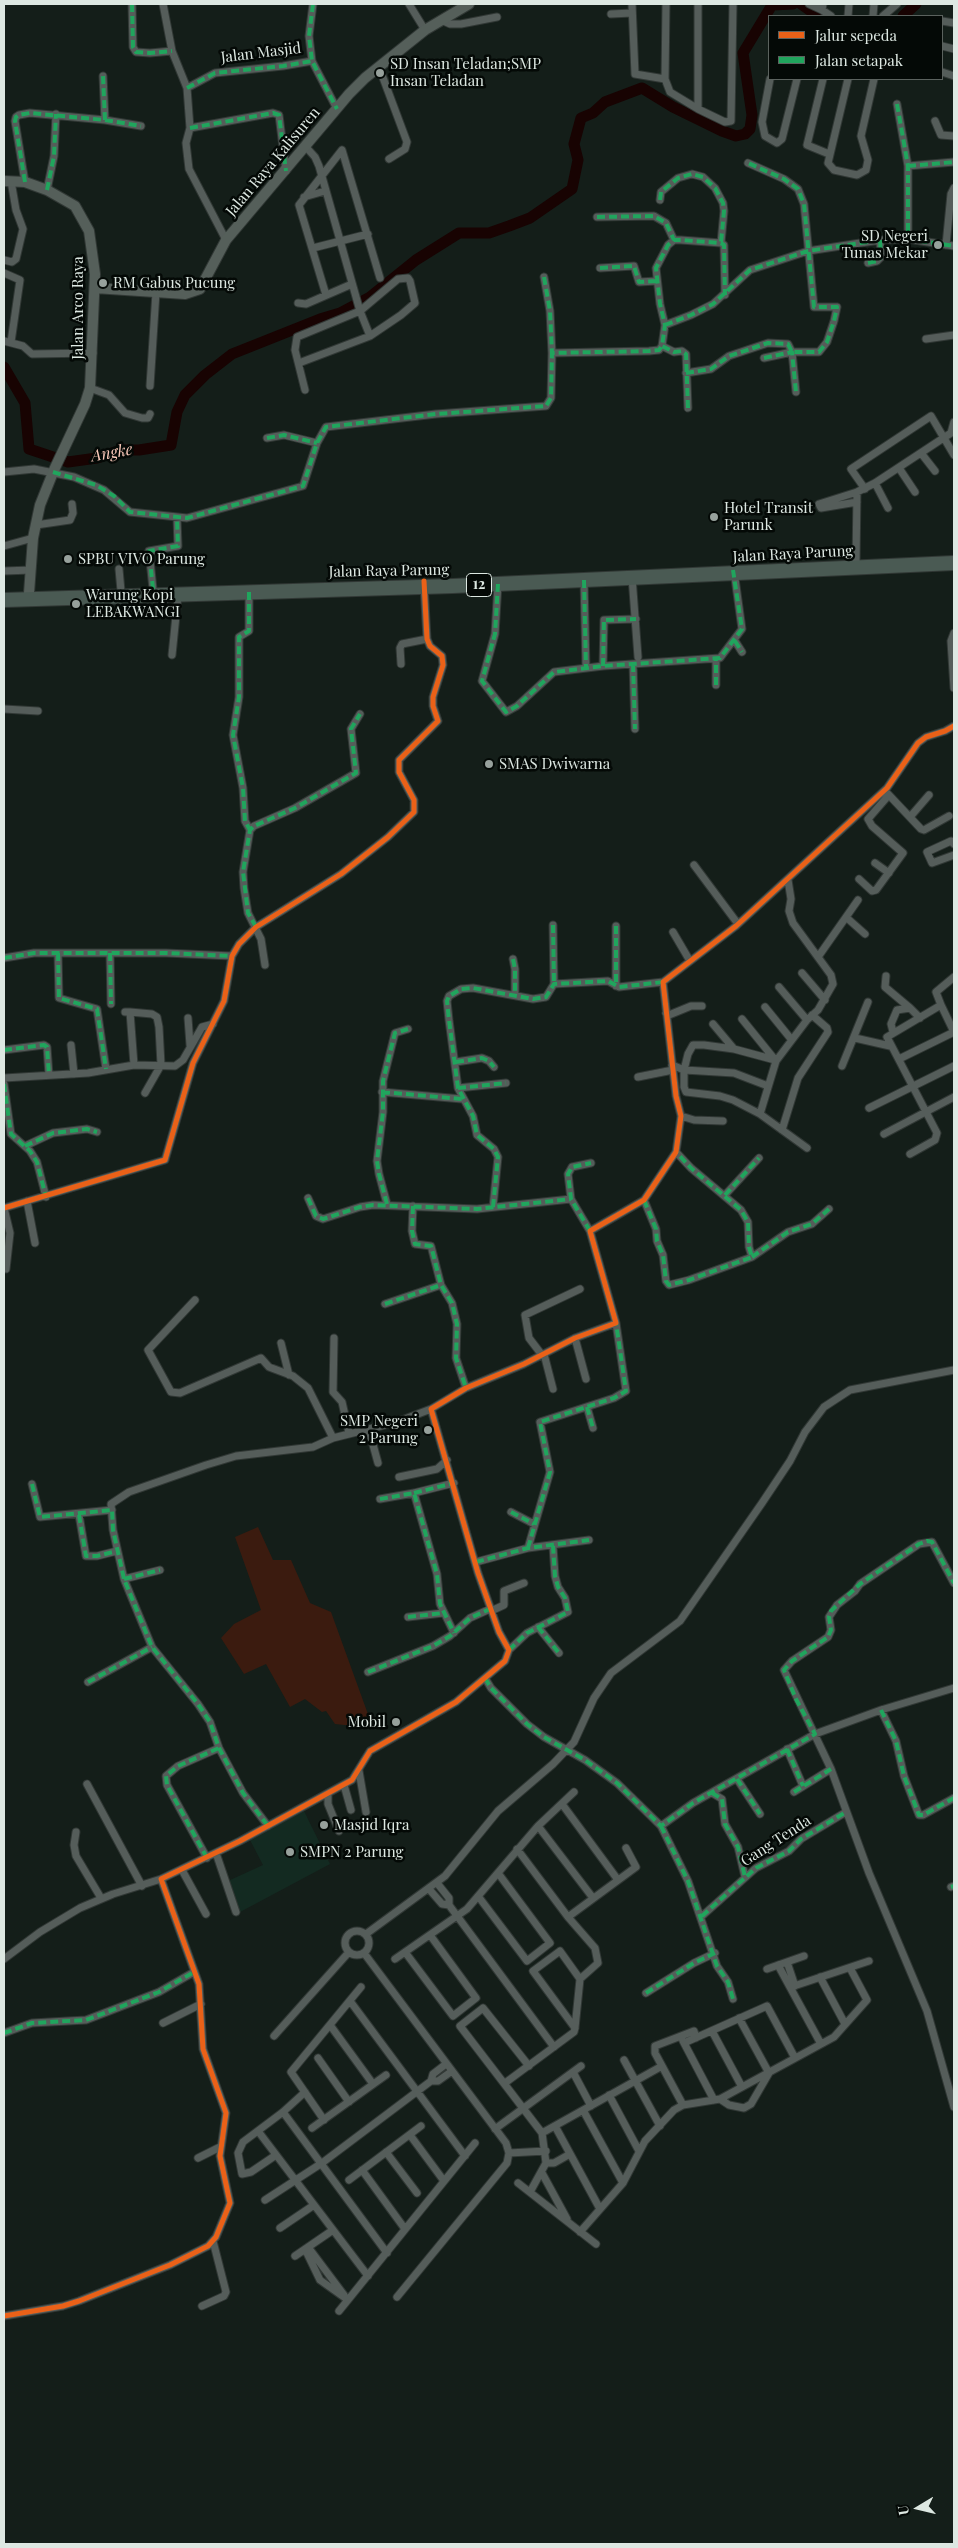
<!DOCTYPE html>
<html>
<head>
<meta charset="utf-8">
<style>
  body { margin:0 }
  #map { position:relative; width:958px; height:2548px; overflow:hidden; background:#141e19; font-family:"Playfair Display",serif }
  canvas { display:block }
  .frame { position:absolute; inset:0; border:5px solid #dde8e2; pointer-events:none }
  .legend { position:absolute; left:768px; top:15px; width:175px; height:65px; box-sizing:border-box; background:#040906; border:1px solid #5b625e; margin:0; padding:6px 9px; list-style:none; font-size:15px; color:#dde8e2 }
  .legend li { display:flex; align-items:center; gap:10px; height:25px }
  .legend b { width:25px; border:1px solid #5b625e }
  .north { position:absolute; left:893px; top:2483px; width:50px; height:50px; -webkit-text-stroke:4px #040906; paint-order:stroke; rotate:261deg; font-size:14px; font-weight:700; line-height:20px; text-align:center; color:#dde8e2 }
  .north::after { content:''; display:block; margin:auto; width:18px; height:22px; background:#dde8e2; clip-path:polygon(50% 0,100% 100%,50% 72%,0 100%) }
</style>
</head>
<body>
<div id="map">
<canvas width="958" height="2548"></canvas>
<div class="frame"></div>
<ul class="legend">
<li><b style="height:6px;background:#ea6118"></b>Jalur sepeda</li>
<li><b style="height:6px;background:#20a55d"></b>Jalan setapak</li>
</ul>
<div class="north">U</div>
</div>
<script>
const context = document.querySelector('canvas').getContext('2d');
context.lineJoin = 'round';
function fill(path, color) { context.fillStyle = color; context.fill(path, 'evenodd'); }
const shape = rows => new Path2D(rows.map(r => 'M' + r).join(''));
function trace(path, color, width, dash) { context.strokeStyle = color; context.lineWidth = width; context.lineCap = dash ? 'butt' : 'round'; context.setLineDash(dash || []); context.stroke(path); }
function label(font, color, halo, rows, align = 'center') {
  context.font = font + ' "Playfair Display",serif'; context.lineWidth = 5; context.setLineDash([]); context.textBaseline = 'middle'; context.strokeStyle = halo; context.fillStyle = color; for (const [text, x, y, turn = 0] of rows) {
    context.save(); context.translate(x, y); context.rotate((+turn || 0) * Math.PI / 180); context.textAlign = isNaN(turn) ? turn : align; if (halo) context.strokeText(text, 0, 0); context.fillText(text, 0, 0); context.restore();
  }
}
fill(shape([
  [304,1811,330,1864,240,1912,228,1881,263,1865,250,1840]
]), '#132a21');
fill(shape([
  [258,1527,273,1560,291,1560,310,1603,331,1612,373,1728,335,1724,326,1711,322,1712,305,1699,290,1707,266,1664,244,1674,221,1638,234,1624,261,1610,235,1537]
]), '#3b1b0f');
trace(shape([
  [801,4,818,16],
  [903,16,916,4],
  [4,367,25,403,29,449,68,462,97,458,121,450,139,450,171,445,177,412,185,395,205,375,232,354,320,319,340,313,370,297,416,260,459,233,489,233,509,226,530,218,572,189,578,160,574,144,581,118,593,113,605,102,642,88,673,107,722,131,736,136,745,134,750,129,752,115,743,53,772,5,793,4]
]), '#180302', 11);
const street = shape([
  [132,4,133,47,136,52,150,53,172,51],
  [163,4,172,51,187,88,190,128,186,143,189,169,226,240],
  [313,4,309,36,312,61,337,109],
  [409,4,425,30],
  [632,4,635,74,665,79,666,4],
  [809,4,822,10],
  [823,4,822,10,831,16],
  [611,14,632,13],
  [848,16,849,4],
  [873,16,874,4],
  [883,16,897,4],
  [441,20,450,24,461,24,497,17],
  [942,21,954,23],
  [942,46,954,49],
  [379,67,407,142,405,149,389,159],
  [942,72,954,76],
  [665,79,670,92,698,109,698,4],
  [770,79,762,122,765,136,777,143,782,139,797,79],
  [823,79,807,145,829,154],
  [848,79,828,163,834,170,857,175,866,170,868,160,861,136,874,79],
  [187,88,215,73,283,66,312,61],
  [897,104,908,166,908,239],
  [698,109,725,122,731,121,733,4],
  [105,120,141,126],
  [935,121,941,135,954,136],
  [190,128,273,113,279,115,286,171],
  [305,146,315,157,319,166,360,311,370,336],
  [908,166,954,162],
  [25,182,15,121,16,117,19,115,30,113,105,120,103,76],
  [47,190,54,156,56,114],
  [304,197,325,191],
  [660,200,661,192,678,178,692,174,703,177,715,188,723,203,724,211,721,243],
  [597,217,654,216,666,223,674,240],
  [946,245,951,194,954,188],
  [313,248,368,234],
  [4,260,12,262,16,259,23,229,16,210,11,181],
  [868,263,877,261,881,257,880,240],
  [600,268,634,266,639,282,657,281],
  [4,273,20,280,11,342],
  [544,277,550,311,552,353],
  [326,295,299,205,342,150,380,278],
  [298,303,306,304,352,284],
  [665,325,691,315,713,304,750,270,808,251,880,240,908,239,954,246],
  [926,339,954,335],
  [4,341,23,346,32,354,93,353],
  [764,358,792,352,796,392],
  [299,363,370,336,401,315,415,303,410,281,408,278,398,279,360,311,297,337,295,350,305,390],
  [686,373,711,369,729,356,768,343,788,344,792,352,819,352,827,342,834,321,837,307,814,307,804,204,798,189,784,179,748,163],
  [150,386,156,292],
  [90,388,109,395,125,413,142,418,148,418,150,414],
  [688,408,686,354,682,351,674,352,662,346,665,325,660,304,656,268,668,245,674,240,681,240,721,243,724,245,725,295],
  [267,438,284,435,317,443],
  [921,453,935,471],
  [899,468,915,492],
  [4,472,34,469,74,477,104,490,130,512,187,518,303,486,317,443,326,427,436,414,546,406,551,398,552,353,649,351,659,350,662,346],
  [875,483,888,508],
  [865,489,851,469,931,416,954,455],
  [857,502,821,508,819,504,857,492,875,483,951,433,954,422],
  [36,525,70,520,73,513,72,504],
  [4,546,33,538],
  [856,563,857,492],
  [119,569,121,591],
  [4,571,31,570],
  [632,577,638,657],
  [584,580,586,667],
  [498,584,495,634,482,681,506,712,517,706,554,672,603,666,720,658,742,629,734,571],
  [153,589,149,551,178,546,177,518],
  [249,592,249,631,239,637,239,697,233,735,243,788,245,821,250,830],
  [954,633,951,641,954,688],
  [735,641,742,652],
  [172,655,178,596],
  [401,664,400,648,402,644,427,639],
  [633,664,635,729],
  [603,666,604,620,636,619],
  [716,685,716,660],
  [4,709,38,711],
  [888,794,921,829,924,830,949,816],
  [910,817,929,795],
  [954,844,951,841,927,852,932,863,954,855],
  [875,863,889,873],
  [694,865,738,924],
  [859,879,872,891,876,890,903,853,872,826,868,819,888,796],
  [847,918,865,934],
  [553,925,554,984],
  [616,926,616,986],
  [673,932,690,961],
  [58,953,59,998,97,1009,106,1069],
  [110,953,111,1004],
  [818,957,858,900],
  [4,958,34,953,166,953,232,956],
  [513,959,515,969,515,995],
  [265,965,261,939,248,913,244,888,243,872,250,830,254,826,295,808,356,773,351,729,360,714],
  [802,973,825,1000],
  [886,976,885,987,910,1008],
  [779,987,807,1020],
  [941,1005,954,1032],
  [765,1007,791,1039],
  [125,1012,130,1012,134,1065],
  [130,1012,152,1014,157,1017,159,1027,161,1065,145,1093],
  [666,1013,669,1015,691,1006,702,1006],
  [188,1018,190,1045],
  [742,1019,776,1061],
  [713,1024,734,1049],
  [893,1032,891,1024,897,1010,910,1008,920,1018],
  [855,1038,890,1046],
  [71,1045,74,1074],
  [4,1050,44,1045,47,1047,49,1075],
  [899,1059,954,1032],
  [456,1062,482,1058,489,1061,494,1067],
  [672,1065,684,1070,684,1087,686,1092,720,1096,733,1100,760,1114,807,1148],
  [842,1066,868,1002],
  [638,1077,673,1070],
  [4,1078,88,1073,134,1065,175,1066,183,1060,202,1027,213,1024],
  [4,1084,11,1134,30,1151,37,1162,46,1197],
  [768,1086,734,1073,684,1070,688,1054,693,1045,704,1045,734,1049,775,1060],
  [458,1088,506,1083],
  [382,1092,462,1099],
  [869,1108,954,1066],
  [760,1114,776,1061,807,1020,818,1010,833,984,831,975,793,923,789,911,791,899,788,880],
  [681,1116,694,1120,723,1121],
  [782,1130,798,1078,828,1032,827,1028,812,1015],
  [884,1134,954,1097],
  [25,1146,53,1133,87,1129,97,1132],
  [910,1154,935,1140,937,1133,887,1037,941,1005,936,992,954,977],
  [725,1195,759,1158],
  [308,1198,316,1216,323,1219,360,1207,373,1205,477,1209,571,1199],
  [644,1200,656,1229,657,1241,663,1255,666,1281,669,1285,689,1280,752,1257,749,1247,748,1222,741,1210,691,1168,676,1152],
  [27,1201,35,1243],
  [387,1204,379,1174,377,1161,383,1112,383,1081,395,1033,408,1029],
  [413,1206,412,1231,415,1244,431,1246,441,1285,452,1303,457,1324,456,1358,466,1388],
  [493,1207,498,1157,494,1149,477,1135,473,1116,458,1088,449,1020,447,1001,449,996,461,989,473,988,533,999,546,997,554,984,608,981,619,987,663,982],
  [4,1208,165,1160,193,1063,224,1001,232,956,239,944,256,927,341,874,388,837,414,812,414,800,399,772,399,760,438,721,433,706,433,697,443,665,442,656,430,646,427,639,424,584],
  [4,1208,10,1233,6,1269],
  [590,1231,571,1199,568,1174,572,1167,591,1163],
  [752,1257,788,1232,812,1224,829,1209],
  [195,1300,148,1350,171,1392,180,1393,261,1358,269,1367,293,1376,308,1388,333,1438],
  [385,1304,441,1285],
  [334,1338,333,1392,342,1402,349,1433],
  [575,1338,586,1379],
  [281,1343,289,1375],
  [544,1354,553,1389],
  [542,1355,529,1338,525,1315,580,1289],
  [587,1407,593,1428],
  [369,1430,378,1463],
  [399,1477,437,1469,447,1460],
  [32,1484,40,1517,112,1510],
  [414,1493,454,1483],
  [380,1499,414,1493,437,1574,440,1604,454,1633],
  [511,1512,534,1524],
  [79,1515,86,1556,97,1556,117,1551],
  [528,1548,550,1472,540,1422,614,1398,626,1391,616,1323],
  [476,1562,528,1548,589,1540],
  [124,1579,160,1570],
  [954,1583,932,1542,919,1544,860,1584,855,1591,837,1605,829,1617,831,1630,828,1637,792,1661,784,1670,831,1769,869,1873,927,2011,954,2107],
  [491,1611,504,1605,504,1591,524,1583],
  [408,1617,443,1613],
  [538,1627,559,1653],
  [509,1650,527,1633,568,1612,565,1598,558,1587,555,1576,553,1546],
  [368,1672,433,1646,450,1636,470,1618,490,1609],
  [485,1678,491,1688,527,1724,544,1737,585,1760,617,1783,661,1826,693,1803,815,1734,881,1710,954,1688],
  [88,1682,152,1647],
  [881,1710,896,1741,904,1776,919,1815,923,1815,954,1798],
  [787,1749,803,1786],
  [359,1771,366,1812],
  [737,1779,760,1814],
  [87,1784,142,1886],
  [344,1785,351,1810],
  [794,1792,831,1769],
  [712,1793,722,1799,725,1824,738,1847,745,1877],
  [328,1794,328,1804,339,1831],
  [562,1804,618,1880],
  [268,1826,243,1793,219,1748,210,1722,198,1704,152,1647,124,1579,113,1530,111,1504,129,1492,206,1465,236,1456,313,1447,333,1438,397,1422,431,1409],
  [538,1826,593,1898],
  [661,1826,688,1881,717,1966,728,1982,733,1999],
  [76,1832,74,1845,76,1856,101,1898],
  [517,1849,568,1917,595,1948,598,1963,580,1979],
  [216,1853,236,1912],
  [207,1858,167,1785,166,1776,178,1766,219,1748],
  [182,1870,206,1914],
  [437,1883,449,1898,449,1905,554,2047],
  [951,1887,954,1886],
  [429,1889,442,1904,449,1905],
  [478,1896,527,1961,550,1943,498,1873],
  [702,1916,756,1868,789,1851,801,1839,846,1812],
  [568,1917,636,1867,626,1848],
  '345 1943a12 12 0 1 1 24 0a12 12 0 1 1-24 0Z',
  [366,1934,445,1876,498,1811,553,1764,574,1742,594,1698,611,1673,680,1621,762,1503,790,1461,805,1432,824,1407,850,1390,954,1370],
  [405,1952,453,2016,476,1998,430,1935],
  [364,1953,506,2143,509,2153,507,2163,397,2297],
  [4,1959,40,1932,80,1908,113,1894,161,1879],
  [395,1959,467,1909,538,1826,574,1792],
  [787,1962,795,1986],
  [778,1965,821,2044],
  [767,1969,804,1956],
  [820,1977,845,2024],
  [791,1987,869,1961],
  [646,1993,694,1963,715,1953],
  [350,2001,465,2156],
  [163,2023,201,2004],
  [330,2025,373,2084],
  [712,2031,742,2087],
  [4,2033,32,2023,86,2020,159,1992,194,1972],
  [274,2036,349,1952],
  [683,2041,714,2100],
  [684,2043,767,2006,795,2058],
  [318,2058,349,2102],
  [624,2060,660,2126],
  [529,2066,483,2008,460,2026,542,2133,546,2163,530,2192],
  [573,2072,591,2106],
  [431,2081,438,2081,452,2071],
  [505,2083,574,2032,575,2028,580,1979,560,1951,533,1971,575,2028],
  [609,2095,639,2151],
  [720,2099,729,2105,744,2108,751,2104,769,2073,739,2018],
  [683,2105,655,2053,655,2046,694,2031,696,2038],
  [583,2110,623,2183],
  [283,2112,387,2253],
  [324,2120,291,2072,361,1987],
  [555,2126,600,2209],
  [312,2128,386,2075],
  [495,2129,581,2066],
  [258,2131,368,2276],
  [542,2133,662,2066],
  [410,2135,444,2181],
  [386,2152,417,2193],
  [509,2153,546,2151],
  [276,2155,251,2172,242,2174,238,2153,243,2142,283,2112,305,2092],
  [198,2158,220,2147],
  [546,2163,554,2163,570,2154],
  [362,2170,405,2229],
  [542,2173,567,2219],
  [349,2180,421,2126],
  [518,2183,596,2244],
  [265,2200,322,2163,431,2081,433,2074,446,2064],
  [280,2228,314,2205],
  [580,2232,623,2183,645,2141,674,2110,683,2105,720,2099,834,2037,867,2000,850,1968],
  [308,2247,344,2295],
  [305,2249,320,2280,348,2300],
  [295,2256,333,2230],
  [202,2306,224,2296,226,2292,213,2241],
  [339,2311,475,2143],
  [4,2316,63,2306,79,2301,170,2265,208,2246,216,2237,230,2203,220,2156,226,2113,203,2049,199,1984,161,1879,240,1841,352,1780,370,1751,456,1702,505,1661,509,1650,499,1632,478,1573,431,1409,466,1388,524,1364,575,1338,616,1323,590,1231,644,1200,676,1152,681,1116,676,1096,663,982,736,926,887,788,918,743,926,737,945,731,954,726]
]);
const secondary = shape([
  [4,181,25,182,47,190,75,206,89,231,95,274,90,388,85,404,54,470,40,505,33,538,29,593],
  [95,288,185,294,200,289,226,240,349,94,365,78,425,30,469,4]
]);
const highway = shape([
  [4,600,453,586,954,563]
]);
trace(street, '#313835', 9);
trace(secondary, '#313835', 12);
trace(highway, '#313835', 16);
trace(street, '#555d5a', 7);
trace(secondary, '#555f5a', 10);
trace(highway, '#4a5a53', 14);
trace(shape([
  [132,4,133,47,136,52,150,53,172,51],
  [313,4,309,36,312,61,337,109],
  [187,88,215,73,283,66,312,61],
  [897,104,908,166,908,239],
  [105,120,141,126],
  [190,128,273,113,279,115,286,171],
  [908,166,954,162],
  [25,182,15,121,16,117,19,115,30,113,105,120,103,76],
  [47,190,54,156,56,114],
  [660,200,661,192,678,178,692,174,703,177,715,188,723,203,724,211,721,243],
  [597,217,654,216,666,223,674,240],
  [868,263,877,261,881,257,880,240],
  [600,268,634,266,639,282,657,281],
  [544,277,550,311,552,353],
  [665,325,691,315,713,304,750,270,808,251,880,240,908,239,954,246],
  [764,358,792,352,796,392],
  [686,373,711,369,729,356,768,343,788,344,792,352,819,352,827,342,834,321,837,307,814,307,804,204,798,189,784,179,748,163],
  [688,408,686,354,682,351,674,352,662,346,665,325,660,304,656,268,668,245,674,240,681,240,721,243,724,245,725,295],
  [267,438,284,435,317,443],
  [53,472,96,485,114,496,130,512,187,518,303,486,317,443,326,427,436,414,546,406,551,398,552,353,649,351,659,350,662,346],
  [584,580,586,667],
  [498,584,495,634,482,681,506,712,517,706,554,672,603,666,720,658,742,629,733,570],
  [153,589,149,551,178,546,177,518],
  [249,592,249,631,239,637,239,697,233,735,243,788,245,821,250,830],
  [735,641,742,652],
  [633,664,635,729],
  [603,666,604,620,636,619],
  [716,685,716,660],
  [553,925,554,984],
  [616,926,616,986],
  [256,927,248,913,243,872,250,830,254,826,295,808,356,773,351,729,360,714],
  [58,953,59,998,97,1009,106,1069],
  [110,953,111,1004],
  [4,958,34,953,166,953,232,956],
  [513,959,515,969,515,995],
  [4,1050,44,1045,47,1047,49,1075],
  [456,1062,482,1058,489,1061,494,1067],
  [4,1084,11,1134,30,1151,37,1162,46,1197],
  [458,1088,506,1083],
  [382,1092,462,1099],
  [25,1146,53,1133,87,1129,97,1132],
  [725,1195,759,1158],
  [308,1198,316,1216,323,1219,360,1207,373,1205,477,1209,571,1199],
  [644,1200,656,1229,657,1241,663,1255,666,1281,669,1285,689,1280,752,1257,749,1247,748,1222,741,1210,691,1168,676,1152],
  [387,1204,379,1174,377,1161,383,1112,383,1081,395,1033,408,1029],
  [413,1206,412,1231,415,1244,431,1246,441,1285,452,1303,457,1324,456,1358,466,1388],
  [493,1207,498,1157,494,1149,477,1135,473,1116,458,1088,449,1020,447,1001,449,996,461,989,473,988,533,999,546,997,554,984,608,981,619,987,663,982],
  [590,1231,571,1199,568,1174,572,1167,591,1163],
  [752,1257,788,1232,812,1224,829,1209],
  [385,1304,441,1285],
  [587,1407,593,1428],
  [32,1484,40,1517,112,1510,113,1530,124,1579,152,1647,198,1704,210,1722,219,1748,243,1793,268,1826],
  [414,1493,454,1483],
  [380,1499,414,1493,437,1574,440,1604,454,1633],
  [511,1512,534,1524],
  [79,1515,86,1556,97,1556,117,1551],
  [528,1548,550,1472,540,1422,614,1398,626,1391,616,1323],
  [476,1562,528,1548,589,1540],
  [124,1579,160,1570],
  [408,1617,443,1613],
  [538,1627,559,1653],
  [509,1650,527,1633,568,1612,565,1598,558,1587,555,1576,553,1546],
  [368,1672,433,1646,450,1636,470,1618,490,1609],
  [485,1678,491,1688,527,1724,544,1737,585,1760,617,1783,661,1826,693,1803,815,1734,796,1699,784,1670,792,1661,828,1637,831,1630,829,1617,831,1611,860,1584,919,1544,927,1541,932,1542,954,1583],
  [88,1682,152,1647],
  [881,1710,896,1741,904,1776,919,1815,923,1815,954,1798],
  [787,1749,803,1786],
  [737,1779,760,1814],
  [794,1792,831,1769],
  [712,1793,722,1799,725,1824,738,1847,745,1877],
  [661,1826,688,1881,717,1966,728,1982,733,1999],
  [207,1858,167,1785,166,1776,178,1766,219,1748],
  [951,1887,954,1886],
  [702,1916,756,1868,789,1851,801,1839,846,1812],
  [646,1993,694,1963,715,1953],
  [4,2033,32,2023,86,2020,159,1992,194,1972]
]), '#20a55d', 4, [8, 4]);
trace(shape([
  [4,1208,165,1160,193,1063,224,1001,232,956,239,944,256,927,341,874,388,837,414,812,414,800,399,772,399,760,438,721,433,706,433,697,443,665,442,656,430,646,427,639,424,581],
  [4,2316,63,2306,79,2301,170,2265,208,2246,216,2237,230,2203,220,2156,226,2113,203,2049,199,1984,161,1879,240,1841,352,1780,370,1751,456,1702,505,1661,509,1650,499,1632,478,1573,431,1409,466,1388,524,1364,575,1338,616,1323,590,1231,644,1200,676,1152,681,1116,676,1096,663,982,736,926,887,788,918,743,926,737,945,731,954,726]
]), '#ea6118', 5);
for (const [x, y, r, color] of [
  [380,73,5,"#97a19c"],
  [938,245,5,"#97a19c"],
  [103,283,5,"#97a19c"],
  [714,517,5,"#97a19c"],
  [68,559,5,"#97a19c"],
  [76,604,5,"#97a19c"],
  [489,764,5,"#97a19c"],
  [428,1430,5,"#97a19c"],
  [396,1722,5,"#97a19c"],
  [324,1825,5,"#97a19c"],
  [290,1852,5,"#97a19c"]
]) { const dot = new Path2D(); dot.arc(x, y, r, 0, 2 * Math.PI); context.fillStyle = color; context.fill(dot); trace(dot, '#040906', 2); }
for (const [x, y, w] of [
  [479,585,25]
]) { const box = new Path2D(); box.roundRect(x - w / 2, y - 11.5, w, 23, 4); context.fillStyle = '#040906'; context.fill(box); trace(box, '#dde8e2', 1); }
label('bold 14px', '#dde8e2', null, [
  ["12",479,585]
]);
label('15px', '#dde8e2', '#040906', [
  ["Jalan Masjid",261,53,-7],
  ["Jalan Raya Kalisuren",273,162,-50],
  ["Jalan Arco Raya",78,308,-90],
  ["Jalan Raya Parung",793,554,-3],
  ["Jalan Raya Parung",389,571,-1],
  ["Gang Tenda",776,1841,-33]
]);
label('15px', '#dde8e2', '#040906', [
  ["SD Insan Teladan;SMP",390,64],
  ["Insan Teladan",390,81],
  ["SD Negeri",928,236,"right"],
  ["Tunas Mekar",928,253,"right"],
  ["RM Gabus Pucung",113,283],
  ["Hotel Transit",724,508],
  ["Parunk",724,525],
  ["SPBU VIVO Parung",78,559],
  ["Warung Kopi",86,595],
  ["LEBAKWANGI",86,612],
  ["SMAS Dwiwarna",499,764],
  ["SMP Negeri",418,1421,"right"],
  ["2 Parung",418,1438,"right"],
  ["Mobil",386,1722,"right"],
  ["Masjid Iqra",334,1825],
  ["SMPN 2 Parung",300,1852]
], 'left');
label('italic 16px', '#fbcaba', '#040906', [
  ["Angke",112,453,-10]
]);
</script>
</body>
</html>
